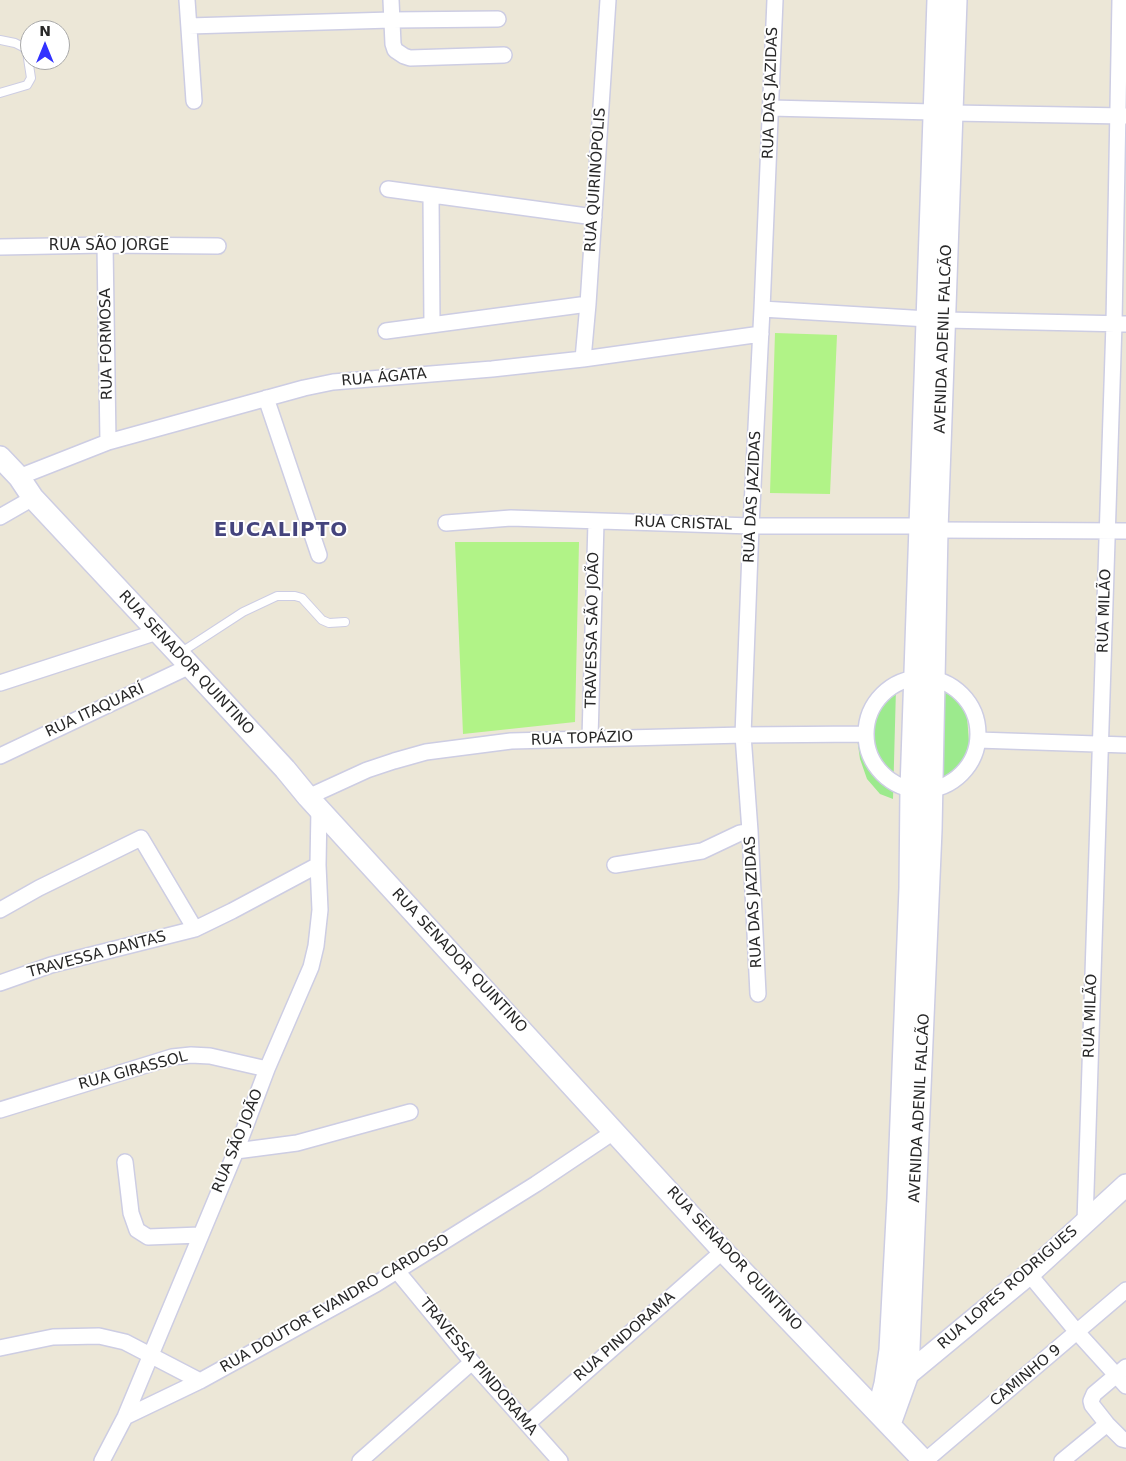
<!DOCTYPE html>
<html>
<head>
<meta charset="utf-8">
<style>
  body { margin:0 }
  #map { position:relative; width:1126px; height:1461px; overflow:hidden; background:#ece7d7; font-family:"DejaVu Sans",sans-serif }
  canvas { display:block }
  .north { position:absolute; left:20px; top:20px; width:50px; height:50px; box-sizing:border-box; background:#fff; border:1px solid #a9a9a9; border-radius:50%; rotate:0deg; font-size:14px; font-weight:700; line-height:20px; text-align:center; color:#282828 }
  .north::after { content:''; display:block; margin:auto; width:18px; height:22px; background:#3232ff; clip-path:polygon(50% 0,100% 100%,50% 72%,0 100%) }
</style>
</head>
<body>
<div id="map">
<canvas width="1126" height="1461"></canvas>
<div class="north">N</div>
</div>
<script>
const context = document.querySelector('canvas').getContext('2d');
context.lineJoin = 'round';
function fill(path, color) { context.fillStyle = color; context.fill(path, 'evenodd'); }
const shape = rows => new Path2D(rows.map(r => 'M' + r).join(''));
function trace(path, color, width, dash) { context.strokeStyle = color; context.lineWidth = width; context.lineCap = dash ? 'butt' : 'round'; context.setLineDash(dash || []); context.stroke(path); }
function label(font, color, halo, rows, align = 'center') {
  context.font = font + ' "DejaVu Sans",sans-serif'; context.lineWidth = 4; context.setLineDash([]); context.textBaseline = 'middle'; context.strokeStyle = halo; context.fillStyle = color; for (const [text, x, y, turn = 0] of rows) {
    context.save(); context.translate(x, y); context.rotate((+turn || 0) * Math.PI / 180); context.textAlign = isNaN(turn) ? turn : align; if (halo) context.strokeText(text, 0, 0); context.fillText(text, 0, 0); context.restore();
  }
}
fill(shape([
  [940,685,957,700,967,716,969,742,963,766,953,784,937,800],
  [896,688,893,799,880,794,867,779,860,759,857,738,871,713,881,701]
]), '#9cea8d');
fill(shape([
  [775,333,837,335,830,494,770,493],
  [455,542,579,542,575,722,463,734]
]), '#b1f387');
const lane = shape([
  [0,40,15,43,23,47,27,52,31,78,27,85,0,93],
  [180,653,243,612,277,596,295,596,302,598,322,620,329,623,345,622]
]);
const street = shape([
  [187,0,194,101],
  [391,0,393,44,395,50,404,56,410,58,504,55],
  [189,26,391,20,498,19],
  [770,108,933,112],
  [952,113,1125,116],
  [388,189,594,217],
  [431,196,432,324],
  [105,245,108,442],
  [0,247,105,245,218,246],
  [762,309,928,319],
  [945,320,1126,324],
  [386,331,588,304],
  [583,359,588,304,608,0],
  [266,398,319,555],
  [19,477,108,442,304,388,333,382,492,369,583,359,761,334],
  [0,517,33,498],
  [446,523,511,518,751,526,920,526],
  [937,530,1126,531],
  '866 734a56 56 0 1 1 112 0a56 56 0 1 1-112 0Z',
  [0,683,157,632],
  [590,738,596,522],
  [978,740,1126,745],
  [0,756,190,666],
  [308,797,367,770,394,761,426,752,511,741,743,735,865,734],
  [615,865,702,851,740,833,750,831],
  [0,910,39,888,141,838,195,929],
  [0,983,51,965,195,929,232,911,318,865],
  [758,994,750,831,743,735,751,526,762,309,775,0],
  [0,1110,172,1057,191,1055,210,1056,267,1069],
  [236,1151,297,1143,410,1112],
  [125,1162,131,1213,137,1230,148,1237,200,1235],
  [1085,1222,1114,323,1120,0],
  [397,1271,472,1362,560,1461],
  [1029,1274,1077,1332,1126,1386],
  [0,1348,53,1337,99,1336,125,1342,200,1381],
  [1126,1367,1094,1394,1091,1401,1092,1405,1107,1424,1122,1439,1126,1440],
  [125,1417,200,1381,376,1284,536,1184,615,1131],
  [527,1424,723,1251],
  [102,1461,125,1417,236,1151,267,1069,311,967,316,946,320,910,318,865,319,809],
  [360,1461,472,1362],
  [925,1461,1126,1290],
  [1062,1461,1107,1424]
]);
const secondary = shape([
  [0,457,19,477,33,498,190,666,285,769,308,797,723,1251,924,1461],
  [900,1378,908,1374,1029,1274,1126,1185],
  [878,1411,885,1384,890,1350,898,1199,910,888,911,789,938,0],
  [890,1424,908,1374,910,1322,931,830,937,530,956,0]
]);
trace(lane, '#cdcde3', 10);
trace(street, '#cdcde3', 18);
trace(secondary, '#cdcde3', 24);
trace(lane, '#fff', 8);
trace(street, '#fff', 15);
trace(secondary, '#fff', 21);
label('15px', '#282828', '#fff', [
  ["RUA DAS JAZIDAS",771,93,-88],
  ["RUA QUIRINÓPOLIS",596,180,-86],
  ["RUA SÃO JORGE",109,246],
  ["AVENIDA ADENIL FALCÃO",944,339,-88],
  ["RUA FORMOSA",107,344,-91],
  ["RUA ÁGATA",384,378,-5],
  ["RUA DAS JAZIDAS",753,497,-87],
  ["RUA CRISTAL",683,524,2],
  ["RUA MILÃO",1105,611,-88],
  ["TRAVESSA SÃO JOÃO",593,630,-89],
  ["RUA SENADOR QUINTINO",186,663,47],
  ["RUA ITAQUARÍ",95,711,-25],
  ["RUA TOPÁZIO",582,739,-2],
  ["RUA DAS JAZIDAS",754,902,-93],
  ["TRAVESSA DANTAS",97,955,-15],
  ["RUA SENADOR QUINTINO",459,961,47],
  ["RUA MILÃO",1091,1016,-88],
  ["RUA GIRASSOL",133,1071,-15],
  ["AVENIDA ADENIL FALCÃO",920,1108,-87],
  ["RUA SÃO JOÃO",238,1141,-68],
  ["RUA SENADOR QUINTINO",734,1259,47],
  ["RUA LOPES RODRIGUES",1008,1288,-41],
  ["RUA DOUTOR EVANDRO CARDOSO",335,1304,-30],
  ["RUA PINDORAMA",625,1337,-41],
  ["TRAVESSA PINDORAMA",478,1367,50],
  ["CAMINHO 9",1026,1376,-40]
]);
context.letterSpacing = '1px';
label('bold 20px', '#44447d', '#fff', [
  ["EUCALIPTO",281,531]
]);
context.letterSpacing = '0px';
</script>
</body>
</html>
